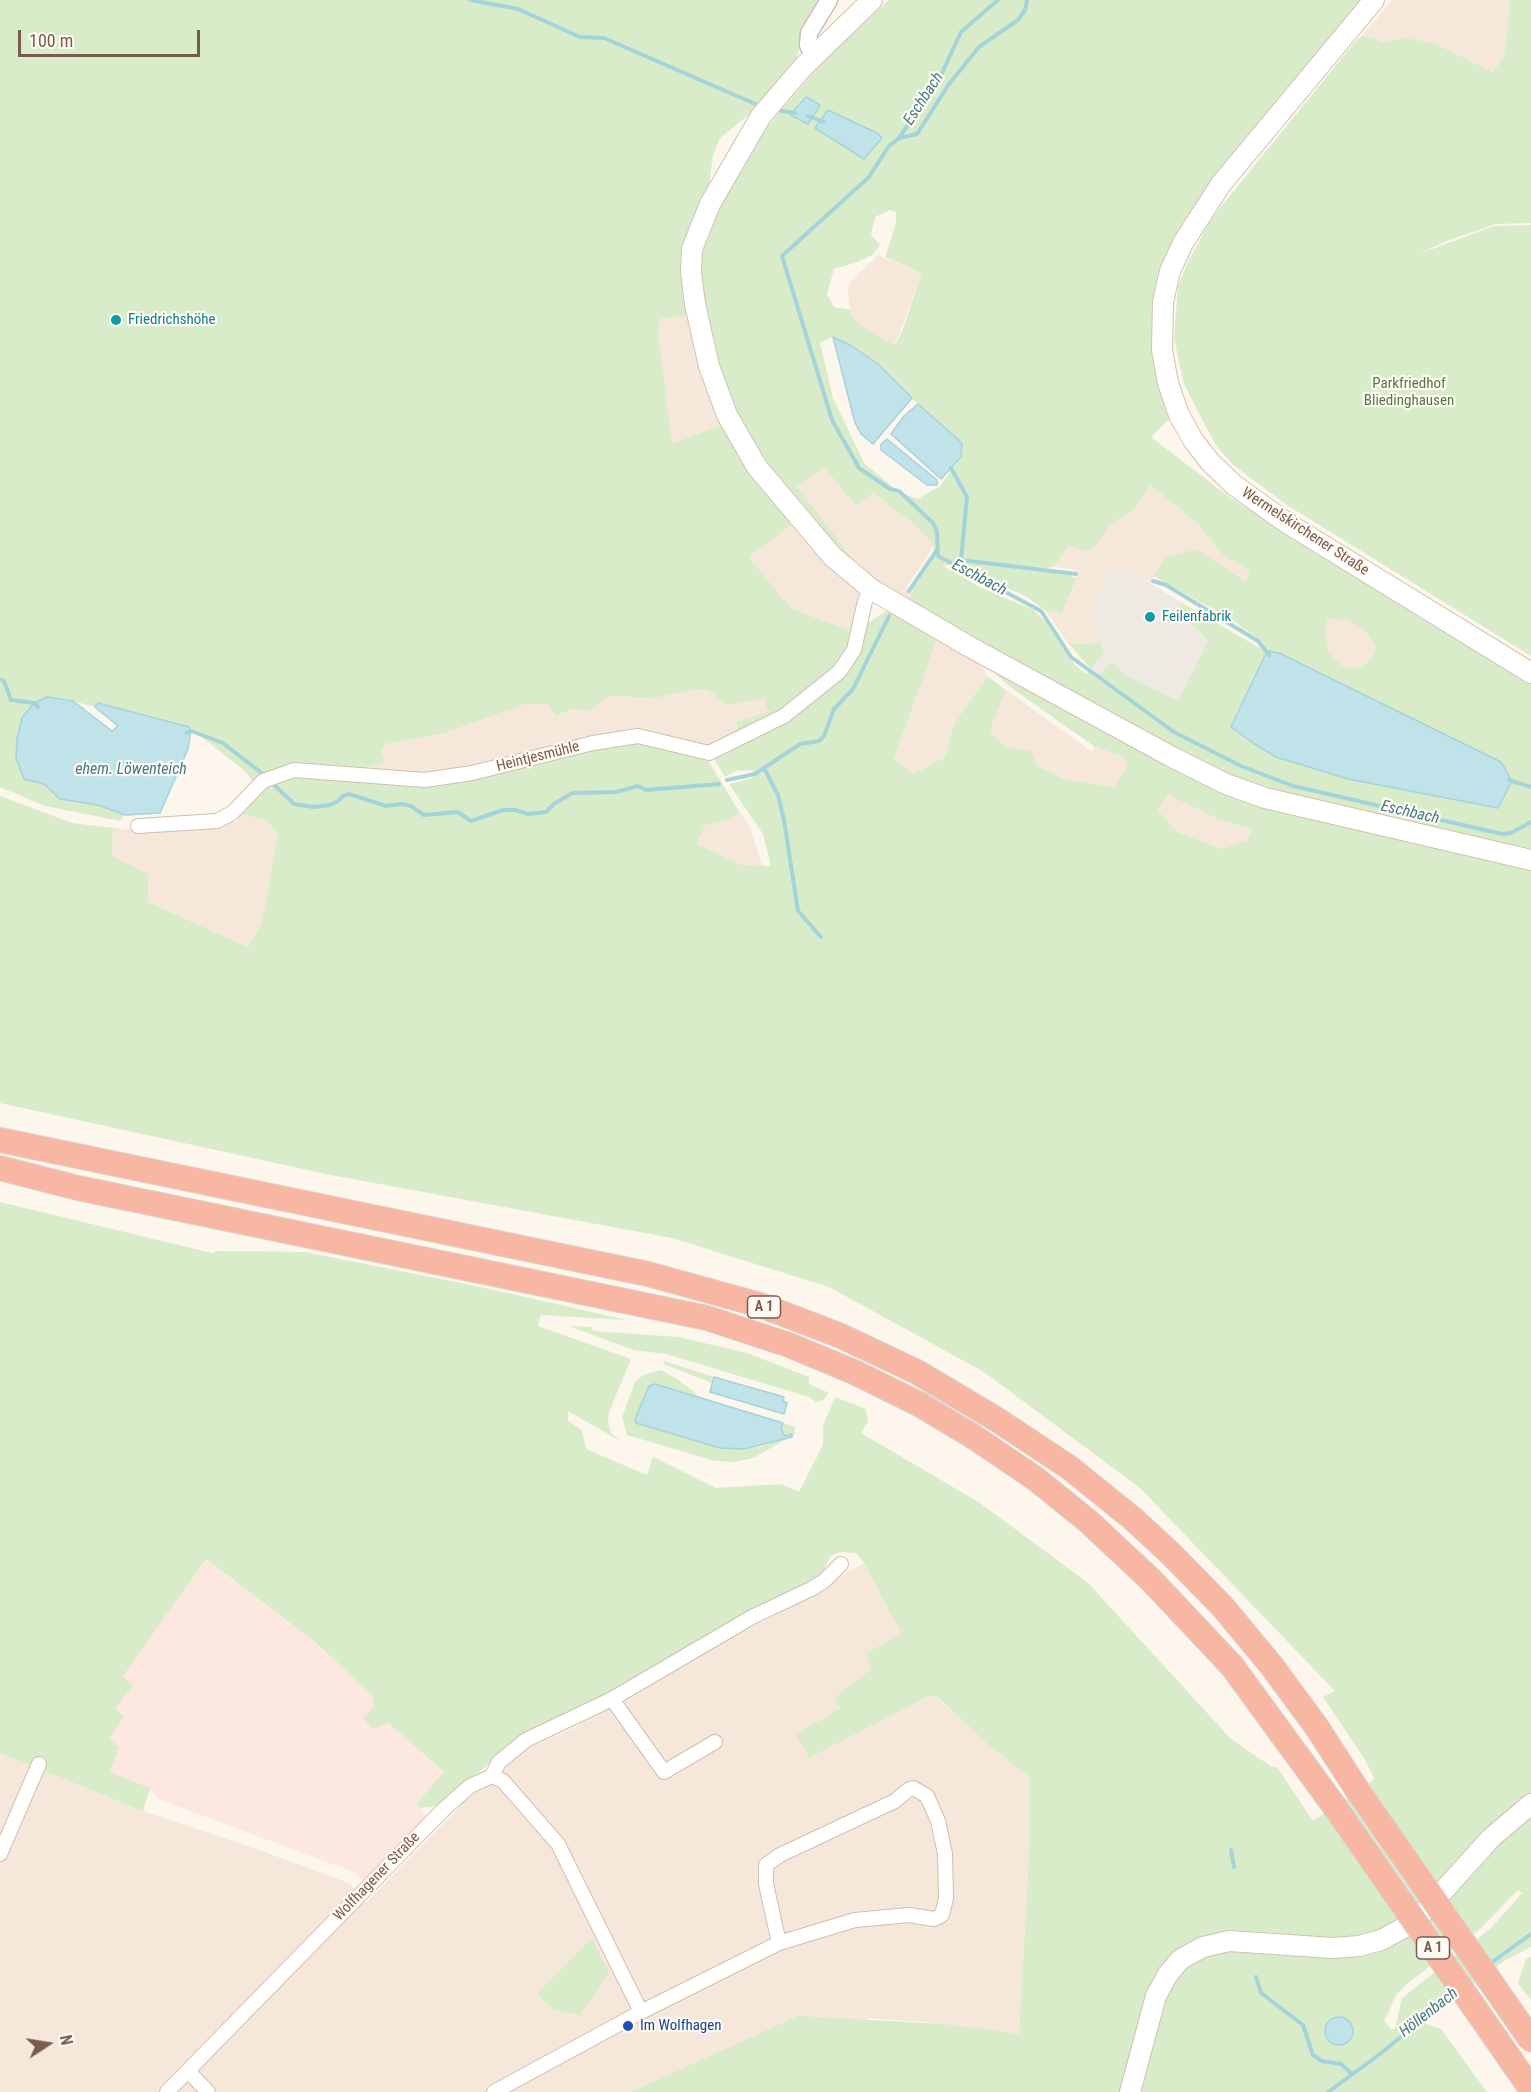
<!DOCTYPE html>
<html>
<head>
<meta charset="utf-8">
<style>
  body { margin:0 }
  #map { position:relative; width:1531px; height:2092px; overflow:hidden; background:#fdf6ec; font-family:"Roboto Condensed",sans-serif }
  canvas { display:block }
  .north { position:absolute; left:18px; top:2014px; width:60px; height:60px; -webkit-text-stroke:4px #fffaf3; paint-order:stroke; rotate:78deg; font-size:16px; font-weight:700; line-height:24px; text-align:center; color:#7a5c4d }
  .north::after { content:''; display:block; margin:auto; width:21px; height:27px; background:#7a5c4d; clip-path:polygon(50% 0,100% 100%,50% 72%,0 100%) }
  .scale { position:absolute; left:18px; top:30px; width:182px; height:27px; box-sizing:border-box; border:3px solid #7a5c4d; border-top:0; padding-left:8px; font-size:18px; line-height:21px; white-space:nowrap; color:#7a5c4d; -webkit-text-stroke:4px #fffaf3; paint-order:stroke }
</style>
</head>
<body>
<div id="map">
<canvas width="1531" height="2092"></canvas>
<div class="north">N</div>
<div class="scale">100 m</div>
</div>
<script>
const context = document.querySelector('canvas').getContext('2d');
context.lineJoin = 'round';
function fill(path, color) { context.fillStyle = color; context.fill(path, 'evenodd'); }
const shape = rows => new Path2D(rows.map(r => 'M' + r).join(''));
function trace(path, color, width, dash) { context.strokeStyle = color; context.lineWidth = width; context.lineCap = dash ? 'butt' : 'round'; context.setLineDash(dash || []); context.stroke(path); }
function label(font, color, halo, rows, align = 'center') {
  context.font = font + ' "Roboto Condensed",sans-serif'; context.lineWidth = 4.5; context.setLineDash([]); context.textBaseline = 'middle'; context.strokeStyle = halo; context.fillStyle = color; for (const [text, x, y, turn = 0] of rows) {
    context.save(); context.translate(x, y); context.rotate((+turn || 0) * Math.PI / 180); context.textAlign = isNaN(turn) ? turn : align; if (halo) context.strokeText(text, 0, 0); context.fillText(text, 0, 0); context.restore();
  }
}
fill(shape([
  [1392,0,1510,0,1505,54,1493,72,1436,44,1408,38,1384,42,1363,35],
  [878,255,922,273,895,345,864,328,853,317,850,310,848,290,850,282],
  [692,315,726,423,672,445,658,332,659,319],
  [824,466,856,506,873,493,915,525,934,546,906,588,914,595,907,606,847,564,852,558,796,487],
  [1150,485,1197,523,1222,554,1250,572,1247,581,1196,549,1165,557,1151,583,1131,571,1097,631,1100,641,1088,644,1068,643,1046,611,1062,612,1077,580,1075,578,1076,572,1073,569,1053,567,1069,546,1086,552,1098,544,1109,525,1136,508],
  [795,522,845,581,861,594,855,633,791,608,749,557],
  [1327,619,1345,620,1364,629,1376,647,1372,659,1357,669,1341,665,1328,652,1326,638],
  [938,636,983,667,987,676,954,724,945,757,913,774,894,759],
  [696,689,708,690,727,705,764,697,768,712,736,721,739,734,718,746,546,752,426,776,361,773,384,758,381,751,385,744,442,734,526,704,548,704,556,716,572,709,588,711,611,696,656,698],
  [1006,690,1092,752,1095,747,1123,757,1127,766,1113,788,1066,780,1038,766,1029,751,1008,748,988,732],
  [1168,795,1218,819,1252,829,1249,840,1223,849,1177,832,1158,810],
  [740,813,750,827,762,866,741,865,696,844,705,824,728,820],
  [242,814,267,821,278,833,262,922,248,947,148,902,112,856,113,828,141,830,230,820,236,822],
  [864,1563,903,1634,866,1653,871,1669,835,1698,840,1708,796,1734,810,1757,929,1696,938,1698,986,1743,1030,1778,1029,1854,1019,2035,944,2024,870,2018,643,2086,631,2092,0,2092,0,1753,143,1811,265,1852,349,1883,367,1902,475,1791,517,1753,570,1730,740,1633,825,1590,827,1585]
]), '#f5e8da');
fill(shape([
  [205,1559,315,1642,373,1696,375,1706,388,1723,444,1773,416,1804,428,1818,364,1883,356,1873,158,1799,149,1788,110,1772,118,1747,109,1739,123,1716,115,1709,122,1676]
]), '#fde8e0');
fill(shape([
  [1113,566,1131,571,1182,603,1177,615,1194,626,1208,641,1178,701,1123,674,1114,662,1109,663,1100,674,1091,670,1103,654,1090,613]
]), '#efe9e4');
fill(shape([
  [0,0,820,0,802,29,797,59,789,73,756,109,720,138,713,155,692,315,660,319,658,332,672,444,726,423,795,522,749,557,791,608,855,633,845,659,812,693,739,734,736,721,768,712,764,698,727,705,708,690,696,689,656,698,611,696,588,711,572,709,556,716,548,704,526,704,442,734,385,744,381,751,384,758,382,763,370,766,361,773,304,764,253,782,246,772,189,727,98,703,95,707,73,701,44,784,60,799,98,805,125,815,120,821,45,806,0,787],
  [889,0,1363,0,1215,178,1181,225,1167,258,1153,329,1155,369,1171,417,1151,437,1232,499,1531,682,1531,854,1233,781,907,606,914,587,932,562,934,546,915,525,873,493,856,506,824,467,797,487,852,558,851,564,783,491,730,405,699,295,701,246,750,147,830,53],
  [890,210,896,212,896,223,885,257,922,273,902,332,895,345,864,328,853,317,850,310,834,307,827,294,834,269,857,262,872,255,880,245,871,235,875,217],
  [833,337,852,346,878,364,918,404,961,457,940,486,918,499,900,493,864,463,833,398,820,343],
  [1150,485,1197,523,1222,554,1250,572,1246,581,1196,549,1165,557,1154,576,1232,620,1255,636,1267,651,1279,653,1398,713,1498,808,1348,779,1276,757,1231,727,1265,653,1263,650,1182,603,1177,615,1194,626,1208,641,1178,701,1123,674,1114,662,1109,663,1100,674,1091,670,1103,654,1100,641,1088,644,1068,643,1091,669,1087,674,1075,665,1046,623,1034,610,980,587,943,566,951,564,977,574,1027,597,1046,611,1062,612,1077,579,1068,574,1038,569,1053,567,1069,546,1086,552,1098,544,1109,525,1136,508],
  [1327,619,1345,620,1364,629,1376,647,1372,659,1357,669,1341,665,1328,651,1326,638],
  [1510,0,1531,0,1531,223,1496,224,1444,242,1419,254,1494,226,1531,225,1531,656,1287,505,1232,464,1215,444,1184,384,1174,339,1178,286,1187,264,1211,219,1354,43,1363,35,1384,42,1408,38,1436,44,1493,72,1505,54],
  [889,609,938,636,894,759,913,774,945,757,954,724,987,676,1006,690,989,732,1008,748,1030,751,1038,766,1066,780,1114,787,1127,766,1123,757,1095,747,1013,689,994,673,993,669,1166,760,1531,866,1531,1796,1384,1947,1531,1814,1531,1947,1504,1961,1424,2023,1441,2029,1487,2092,631,2092,798,2016,944,2024,1019,2034,1029,1854,1030,1778,986,1743,939,1698,929,1696,809,1758,796,1734,840,1708,834,1698,871,1669,866,1653,902,1634,864,1563,856,1553,840,1552,831,1556,819,1579,493,1760,439,1806,420,1808,416,1804,444,1772,388,1723,373,1729,363,1718,374,1706,373,1696,315,1642,206,1559,123,1676,133,1686,115,1709,124,1716,109,1739,119,1747,110,1772,150,1788,143,1811,0,1753,0,1202,212,1253,217,1251,305,1252,476,1286,627,1320,541,1315,538,1326,631,1359,609,1412,608,1424,612,1434,622,1442,568,1411,568,1421,582,1430,586,1449,647,1475,653,1457,716,1488,781,1484,799,1492,823,1445,823,1426,835,1397,866,1409,868,1421,861,1433,980,1503,1088,1583,1231,1739,1272,1767,1277,1767,1313,1821,1375,1779,1364,1758,1323,1697,1335,1691,1140,1488,984,1372,829,1287,672,1238,331,1175,0,1103,0,796,72,823,113,828,112,856,148,874,148,902,248,947,262,922,278,833,267,821,242,814,243,806,258,790,287,775,398,784,624,740,708,760,740,813,728,820,705,825,697,844,741,865,771,866,763,834,729,784,753,778,752,770,735,771,725,777,715,761,716,756,820,694,865,625],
  [1168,795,1218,819,1252,829,1248,840,1223,849,1177,832,1158,810],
  [1518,1890,1522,1893,1491,1928,1402,1998,1395,2029,1391,2029,1384,2021,1397,1994,1409,1982,1479,1930],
  [569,1326,592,1327,592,1331,678,1337,747,1353,809,1377,809,1384,829,1393,823,1400,816,1402,809,1397,666,1354,633,1350],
  [664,1361,714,1377,712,1383,663,1364],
  [660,1370,676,1378,700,1397,655,1384,720,1448,744,1449,764,1446,785,1436,781,1428,783,1423,795,1427,794,1435,753,1458,735,1462,715,1461,627,1435,622,1417,635,1382,643,1375],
  [592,1938,609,1973,580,2015,553,2009,537,1994],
  [1531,1957,1531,2000,1518,1983,1526,1959]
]), '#d8ecc9');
const water = shape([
  [806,97,820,105,808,124,790,115,806,97],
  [828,110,877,133,882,138,864,159,815,128,828,110],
  [833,337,852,346,878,364,912,398,873,444,861,434,855,423,833,337],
  [918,404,962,443,961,457,941,479,891,434,904,416,918,404],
  [887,439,937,480,937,485,927,485,881,450,881,444,887,439],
  [1267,651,1279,653,1501,762,1512,781,1498,808,1348,779,1276,757,1253,743,1231,727,1267,651],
  [47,697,73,701,112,731,118,726,95,707,98,703,189,727,191,731,188,749,160,813,125,815,98,805,60,799,44,784,24,779,16,758,17,739,22,718,34,703,47,697],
  [714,1377,784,1397,783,1401,787,1403,784,1414,710,1392,714,1377],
  [655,1384,783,1423,781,1428,785,1436,792,1434,792,1437,744,1449,720,1448,636,1423,635,1419,649,1386,655,1384],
  '1325 2031a14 14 0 1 1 28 0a14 14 0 1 1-28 0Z'
]);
fill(water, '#bfe3e8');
trace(water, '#a5d3da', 1.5);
trace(shape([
  [470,0,518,9,580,37,604,38,760,106],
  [998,0,961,32,935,88,898,139,889,146,869,177,782,256,832,420,859,468,890,489,899,491,933,523,937,532,938,556,1041,611,1071,657,1174,732,1241,766,1293,786,1502,834,1511,833,1531,822],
  [776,110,795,113],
  [808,116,824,122],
  [899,138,917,134,949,84,979,47,1018,20,1025,10,1027,0],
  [951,468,967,497,961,560,1076,574],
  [1153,581,1166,585,1258,641,1269,655],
  [909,591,937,550],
  [0,679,4,681,11,700,34,703,38,707],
  [187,733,191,731,223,743,264,775],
  [764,768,778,795,784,820,798,911,821,937],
  [727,780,755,774,800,744,819,741,824,736,834,709,853,689,889,616],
  [1509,780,1531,787],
  [272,783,294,804,314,807,330,805,338,801,343,796,349,794,386,806,402,804,411,806,424,815,458,812,471,821,503,810,515,810,528,814,546,812,554,804,572,793,616,792,638,786,646,790,719,784],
  [1231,1850,1234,1867],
  [1488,1965,1531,1934],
  [1256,1977,1261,1993,1303,2025,1313,2055,1322,2061,1341,2064,1352,2074],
  [1328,2092,1380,2054,1454,1993]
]), '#a5d3da', 4);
const minor = shape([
  [138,826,217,821,232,813,263,781,294,770,425,780,472,773,593,743,638,736,709,753,784,716,839,672,854,650,865,601,871,589],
  [612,1699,664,1772,715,1742],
  [492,1776,499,1762,526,1740,612,1699,752,1617,811,1589,824,1581,841,1564],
  [492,1776,503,1781,558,1844,641,2012],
  [0,1854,39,1764],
  [188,2071,208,2092],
  [167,2092,443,1810,470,1786,492,1776],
  [494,2092,641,2012,779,1943,855,1920,909,1915,934,1919,942,1915,946,1898,945,1854,938,1821,927,1796,913,1788,908,1790,895,1801,780,1855,766,1865,766,1884,779,1943]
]);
const tertiary = shape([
  [813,56,808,45,809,33,829,0]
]);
const secondary = shape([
  [872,0,803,67,761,116,710,204,692,249,691,272,695,304,709,366,727,415,757,467,832,556,871,589,970,647,1172,757,1226,784,1265,798,1531,860],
  [1374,0,1221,184,1183,243,1170,271,1163,302,1162,350,1168,383,1179,415,1193,440,1210,462,1234,485,1287,523,1531,673],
  [1130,2092,1156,1996,1168,1974,1181,1959,1203,1947,1229,1941,1333,1948,1359,1946,1381,1940,1407,1926,1427,1909,1491,1838,1531,1804]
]);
const motorway = shape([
  [0,1140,648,1274,760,1305,841,1336,917,1372,996,1419,1070,1468,1132,1518,1170,1553,1222,1606,1271,1665,1316,1726,1358,1791],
  [0,1168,78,1188,707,1318,789,1345,854,1372,919,1404,974,1437,1036,1479,1089,1522,1151,1580,1232,1666,1335,1807]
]);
trace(minor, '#d1beb0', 16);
trace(tertiary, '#d1beb0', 19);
trace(secondary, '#d6c0b0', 22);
trace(motorway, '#dad1cd', 26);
trace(minor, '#fff', 14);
trace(tertiary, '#fff', 16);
trace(secondary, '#fff', 20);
trace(motorway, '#f7b7a3', 24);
const motorwayBridge = shape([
  [1358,1791,1531,2040],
  [1335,1807,1531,2089]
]);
trace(motorwayBridge, '#dad1cd', 26, []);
trace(motorwayBridge, '#f7b7a3', 24);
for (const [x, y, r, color] of [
  [116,320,6,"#0f9aa8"],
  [1150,617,6,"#0f9aa8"],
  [628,2026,6,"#1a4fb4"]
]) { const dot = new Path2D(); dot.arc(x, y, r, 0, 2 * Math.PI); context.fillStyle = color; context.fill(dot); trace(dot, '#fffaf3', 2); }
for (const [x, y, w] of [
  [764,1307,33],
  [1433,1948,33]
]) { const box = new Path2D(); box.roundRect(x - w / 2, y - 11, w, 22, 4.5); context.fillStyle = '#fffaf3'; context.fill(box); trace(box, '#7a5c4d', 1.5); }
label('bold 14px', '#7a5c4d', null, [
  ["A 1",764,1307],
  ["A 1",1433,1948]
]);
label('15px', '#0d838f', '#fffaf3', [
  ["Friedrichshöhe",128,320],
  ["Feilenfabrik",1162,617]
], 'left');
label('15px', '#537a41', '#fffaf3', [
  ["Parkfriedhof",1409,384],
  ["Bliedinghausen",1409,401]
]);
label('15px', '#7a5c4d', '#fffaf3', [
  ["Wermelskirchener Straße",1305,532,33],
  ["Heintjesmühle",538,757,-14],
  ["Wolfhagener Straße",377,1877,-46]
]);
label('15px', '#164399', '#fffaf3', [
  ["Im Wolfhagen",640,2026]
], 'left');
label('italic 16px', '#437c86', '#fffaf3', [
  ["Eschbach",924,99,-57],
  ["Eschbach",979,578,28],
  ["ehem. Löwenteich",131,770],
  ["Eschbach",1410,813,13],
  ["Höllenbach",1429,2013,-38]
]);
</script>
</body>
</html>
